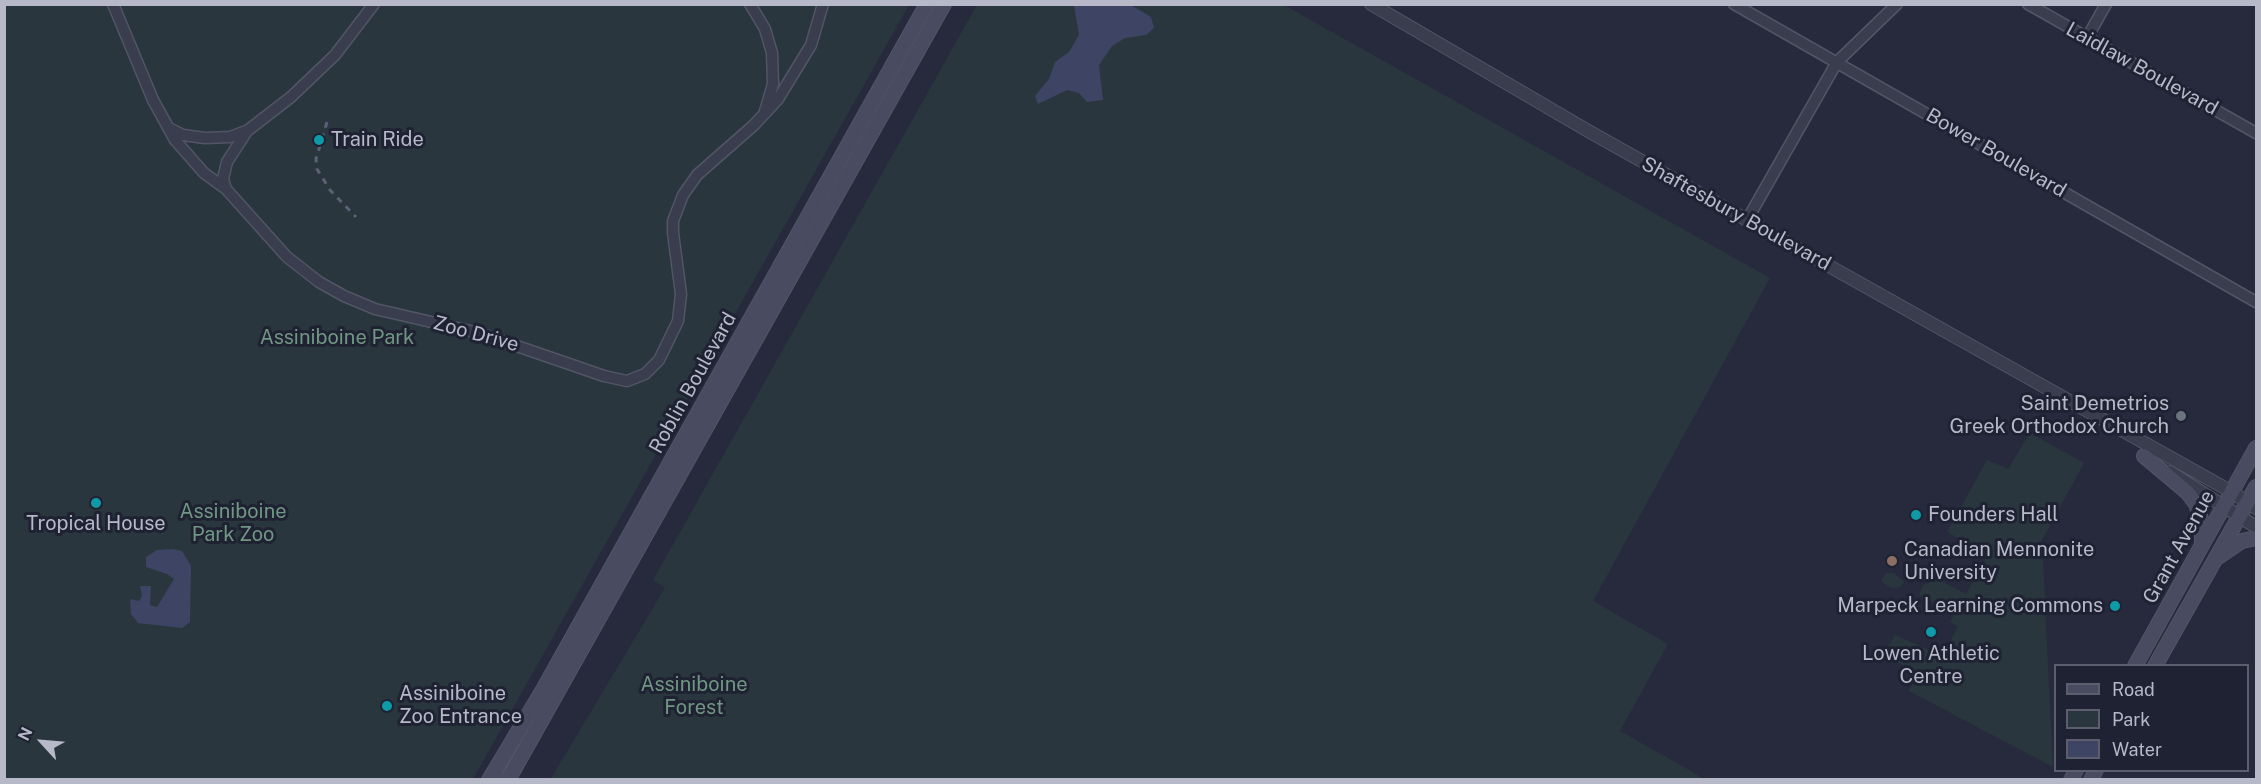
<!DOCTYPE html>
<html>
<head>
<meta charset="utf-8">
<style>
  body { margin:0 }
  #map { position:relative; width:2261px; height:784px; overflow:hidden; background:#272a3d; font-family:"Public Sans",sans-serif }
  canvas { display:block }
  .frame { position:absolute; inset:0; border:6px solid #b7b9c8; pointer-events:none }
  .legend { position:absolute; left:2054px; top:664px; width:195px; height:108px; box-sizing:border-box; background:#1f2232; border:2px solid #5c5e6e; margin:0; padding:8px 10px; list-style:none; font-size:18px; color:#b7b9c8 }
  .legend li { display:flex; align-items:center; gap:12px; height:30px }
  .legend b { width:30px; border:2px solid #5c5e6e }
  .north { position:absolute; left:12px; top:712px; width:60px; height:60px; -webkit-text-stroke:4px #1f2232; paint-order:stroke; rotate:296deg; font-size:16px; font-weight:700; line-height:24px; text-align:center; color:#b7b9c8 }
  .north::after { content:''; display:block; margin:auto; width:21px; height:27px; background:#b7b9c8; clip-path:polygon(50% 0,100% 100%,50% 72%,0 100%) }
</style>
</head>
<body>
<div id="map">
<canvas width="2261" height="784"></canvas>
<div class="frame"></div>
<ul class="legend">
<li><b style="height:8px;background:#494b60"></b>Road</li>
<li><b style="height:16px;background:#29363e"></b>Park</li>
<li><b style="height:16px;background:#3e4464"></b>Water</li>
</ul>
<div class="north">N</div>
</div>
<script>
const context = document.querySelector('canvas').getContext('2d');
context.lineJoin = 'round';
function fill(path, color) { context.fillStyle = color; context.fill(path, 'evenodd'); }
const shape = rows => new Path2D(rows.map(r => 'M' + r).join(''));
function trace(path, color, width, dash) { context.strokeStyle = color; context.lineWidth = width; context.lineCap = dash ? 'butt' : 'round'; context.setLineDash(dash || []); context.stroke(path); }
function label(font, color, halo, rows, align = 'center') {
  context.font = font + ' "Public Sans",sans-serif'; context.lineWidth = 6; context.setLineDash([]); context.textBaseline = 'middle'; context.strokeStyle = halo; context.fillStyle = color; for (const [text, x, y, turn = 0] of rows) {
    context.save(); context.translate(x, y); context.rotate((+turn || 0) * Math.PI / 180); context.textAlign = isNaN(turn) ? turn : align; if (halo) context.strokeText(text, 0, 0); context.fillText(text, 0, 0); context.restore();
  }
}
fill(shape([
  [4,5,909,5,473,779,5,779],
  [977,5,1284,5,1770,278,1593,601,1668,644,1620,731,1705,779,550,780,665,588,653,580],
  [2030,433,2084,463,2042,540,2053,767,1909,691,1917,673,1883,655,1895,635,1942,656,1958,627,1950,622,1954,615,1919,595,1923,585,1938,579,1966,594,1988,555,1947,532,1987,460,2008,469],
  [1886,573,1894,573,1904,582,1900,587,1891,588,1881,581]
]), '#29363e');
fill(shape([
  [1074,5,1131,5,1151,17,1154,28,1146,35,1125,38,1112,46,1099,65,1103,100,1087,102,1079,93,1067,90,1038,104,1035,96,1049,79,1055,62,1069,52,1079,35],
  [173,549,182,551,191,566,190,622,182,628,138,623,131,614,130,599,139,601,142,596,140,586,151,586,150,605,157,607,174,579,167,574,146,567,146,557,157,550]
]), '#3e4464');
const minor = shape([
  [113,4,153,100,175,140,204,173,226,189,287,257,319,282,344,296,375,309,479,333,604,376,627,381,645,374,659,360,678,321,681,294,673,233,673,221,683,195,697,175,754,125,778,99,811,45,823,4],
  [750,4,765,29,772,53,773,84,765,111],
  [1734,4,2256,302],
  [2028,4,2256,133],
  [2087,38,2106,4],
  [169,128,183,135,205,138,230,137,246,131],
  [226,189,223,179,227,162,247,131,291,97,335,55,374,4],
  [1747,220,1837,62,1897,4]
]);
const tertiary = shape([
  [1371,4,1590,132,2232,492,2256,508],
  [2170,472,2256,527]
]);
const secondary = shape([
  [2144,456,2187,492,2196,504,2202,522,2202,543],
  [2217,558,2242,541,2256,538],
  [2135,666,2256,448],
  [2155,666,2256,487],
  [489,780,544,688,927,4],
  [508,780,944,4],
  [2071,780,2076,770],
  [2091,780,2096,770]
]);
trace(minor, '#525565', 13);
trace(tertiary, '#525565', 14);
trace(secondary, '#525565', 16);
trace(minor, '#3a3d4d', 10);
trace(tertiary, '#3a3d4d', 12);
trace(secondary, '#494b60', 14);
trace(shape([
  [327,122,316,159,317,169,330,190,356,217]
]), '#5d6074', 3, [6, 6]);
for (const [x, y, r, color] of [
  [319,140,6,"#0f9aa8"],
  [2181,416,6,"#6b7280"],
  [96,503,6,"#0f9aa8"],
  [1916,515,6,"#0f9aa8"],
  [1892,561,6,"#8d6e63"],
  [2115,606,6,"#0f9aa8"],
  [1931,632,6,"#0f9aa8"],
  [387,706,6,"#0f9aa8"]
]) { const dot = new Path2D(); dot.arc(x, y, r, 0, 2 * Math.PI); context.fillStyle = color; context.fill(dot); trace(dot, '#1f2232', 2); }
label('20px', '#b7b9c8', '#1f2232', [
  ["Laidlaw Boulevard",2142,69,29],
  ["Bower Boulevard",1996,153,30],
  ["Shaftesbury Boulevard",1736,214,29],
  ["Zoo Drive",476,334,15],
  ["Roblin Boulevard",693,383,-61],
  ["Grant Avenue",2179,547,-61]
]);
label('20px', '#b7b9c8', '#1f2232', [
  ["Train Ride",331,140],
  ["Saint Demetrios",2169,404,"right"],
  ["Greek Orthodox Church",2169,427,"right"],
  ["Founders Hall",1928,515],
  ["Tropical House",96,524,"center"],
  ["Canadian Mennonite",1904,550],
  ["University",1904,573],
  ["Marpeck Learning Commons",2103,606,"right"],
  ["Lowen Athletic",1931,654,"center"],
  ["Centre",1931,677,"center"],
  ["Assiniboine",399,694],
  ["Zoo Entrance",399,717]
], 'left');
label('20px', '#709783', '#1f2232', [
  ["Assiniboine Park",337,338],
  ["Assiniboine",233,512],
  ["Park Zoo",233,535],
  ["Assiniboine",694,685],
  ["Forest",694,708]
]);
</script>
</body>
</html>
